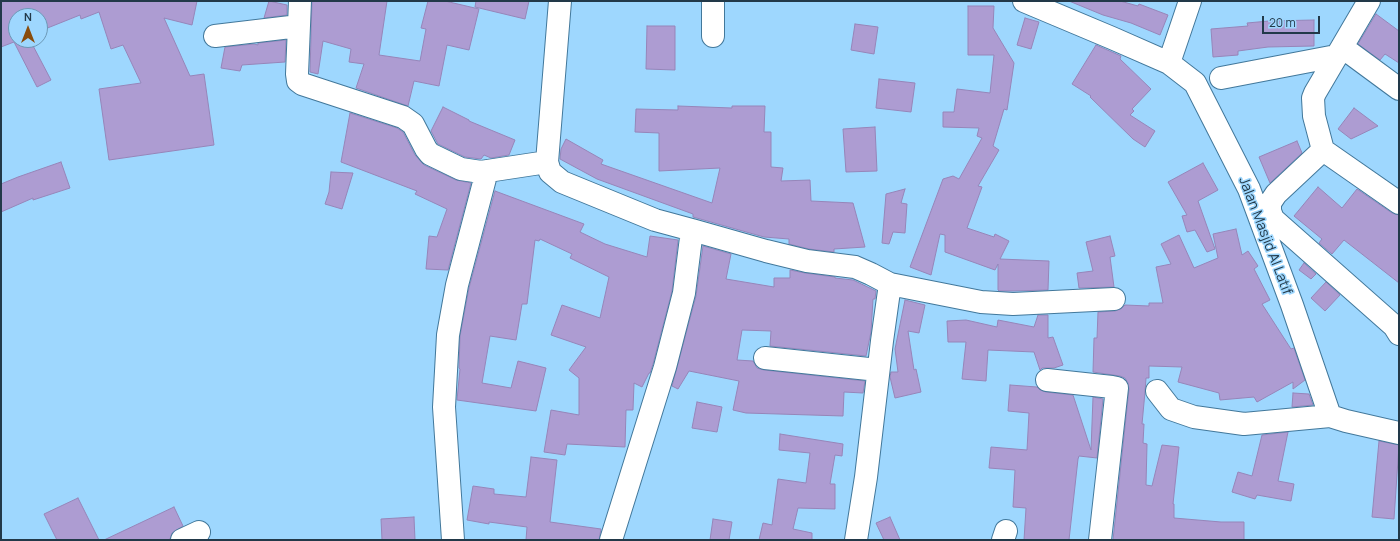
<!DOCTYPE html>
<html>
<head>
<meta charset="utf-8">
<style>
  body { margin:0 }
  #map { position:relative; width:1400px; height:541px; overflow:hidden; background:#9ed7fe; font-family:Manrope,sans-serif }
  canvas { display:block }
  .frame { position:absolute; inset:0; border:2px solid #223949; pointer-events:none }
  .north { position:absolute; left:8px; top:8px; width:40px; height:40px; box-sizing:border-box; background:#9ed7fe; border:1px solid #6c98b6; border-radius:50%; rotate:0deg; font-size:11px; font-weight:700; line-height:16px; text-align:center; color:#223949 }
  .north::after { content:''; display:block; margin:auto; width:14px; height:18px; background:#894c0c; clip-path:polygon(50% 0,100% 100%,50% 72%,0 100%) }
  .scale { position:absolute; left:1262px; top:16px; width:58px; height:18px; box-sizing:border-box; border:2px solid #223949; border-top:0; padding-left:5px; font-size:12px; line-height:14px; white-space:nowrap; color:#223949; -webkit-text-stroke:3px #9ed7fe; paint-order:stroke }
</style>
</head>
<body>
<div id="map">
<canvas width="1400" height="541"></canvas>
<div class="frame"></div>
<div class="north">N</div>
<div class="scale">20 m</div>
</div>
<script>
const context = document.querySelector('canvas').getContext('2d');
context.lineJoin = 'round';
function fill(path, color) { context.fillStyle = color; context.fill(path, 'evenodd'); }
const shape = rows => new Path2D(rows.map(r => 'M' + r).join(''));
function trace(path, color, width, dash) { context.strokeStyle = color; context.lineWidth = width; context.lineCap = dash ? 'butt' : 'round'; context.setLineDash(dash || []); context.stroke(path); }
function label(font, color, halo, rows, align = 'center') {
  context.font = font + ' Manrope,sans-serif'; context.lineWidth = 3; context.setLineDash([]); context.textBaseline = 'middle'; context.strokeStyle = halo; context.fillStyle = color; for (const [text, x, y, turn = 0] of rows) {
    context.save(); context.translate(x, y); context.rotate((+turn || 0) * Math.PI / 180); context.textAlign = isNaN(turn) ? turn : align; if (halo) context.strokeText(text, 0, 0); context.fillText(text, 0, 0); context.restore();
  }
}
const building = shape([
  [1,1,197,1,192,25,164,18,190,76,204,74,214,145,109,160,99,89,141,83,123,45,111,49,99,12,81,19,80,15,40,31,40,16,16,16,16,40,30,40,51,80,37,87,14,42,1,47,1,1],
  [269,1,287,5,287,15,264,18,269,1],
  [312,1,387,1,379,55,420,61,426,29,421,28,428,1,445,1,479,9,469,50,447,45,439,86,414,81,408,106,356,88,364,64,349,62,351,49,323,41,318,74,310,72,312,1],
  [476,1,529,1,525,19,475,7,476,1],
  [1069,1,1120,1,1138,6,1139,4,1168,15,1160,35,1131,23,1103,15,1069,1],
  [968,6,994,6,993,28,1014,63,1007,110,1004,109,993,146,999,150,978,186,982,187,967,228,994,237,995,234,1009,241,1000,259,1049,261,1048,290,1013,291,999,291,998,290,998,264,995,270,945,252,945,235,940,234,931,275,910,267,943,179,953,176,959,179,982,138,977,136,979,128,943,127,943,112,954,112,957,89,990,93,994,55,968,55,968,6],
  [1376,14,1399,31,1399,63,1385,54,1380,60,1358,44,1376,14],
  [1025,18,1039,22,1031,49,1017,45,1025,18],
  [1314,20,1314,46,1268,47,1238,51,1238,55,1213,57,1211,29,1248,26,1247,23,1269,21,1314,20],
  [855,24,878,27,874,54,851,50,855,24],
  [647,26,675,26,675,70,646,69,647,26],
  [286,40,285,62,242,65,240,71,221,68,225,47,254,44,258,45,258,43,286,40],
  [1096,45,1121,56,1120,59,1151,89,1132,109,1134,111,1130,115,1155,131,1145,147,1133,139,1090,97,1091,96,1072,84,1096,45],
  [879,79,915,83,911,112,876,108,879,79],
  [678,106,732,108,732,106,765,106,764,132,771,132,771,167,783,168,781,181,810,180,811,201,853,203,865,247,834,249,834,252,809,249,789,244,789,239,764,237,693,217,693,214,597,179,560,159,561,149,566,139,603,160,601,164,712,203,720,168,659,171,659,133,635,132,636,109,678,110,678,106],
  [443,107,469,120,469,121,515,140,509,155,491,158,484,155,481,159,465,157,438,144,431,131,443,107],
  [1354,108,1378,126,1351,139,1338,129,1354,108],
  [350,113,397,128,403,132,415,155,424,165,456,180,471,183,448,270,426,269,429,236,437,237,447,209,415,194,417,191,341,162,350,113],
  [875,127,877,171,846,172,843,129,875,127],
  [1297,141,1302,153,1270,183,1259,157,1297,141],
  [61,162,70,188,33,200,33,198,1,212,1,184,18,177,61,162],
  [1203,163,1218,190,1198,201,1215,249,1207,252,1195,230,1187,232,1182,216,1187,215,1168,182,1203,163],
  [331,172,353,173,342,209,325,204,329,192,331,172],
  [1318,187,1342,208,1357,189,1392,213,1399,215,1399,283,1344,240,1332,254,1319,243,1322,239,1294,216,1318,187],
  [905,189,901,203,907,204,905,233,893,232,889,244,882,243,886,194,905,189],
  [495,191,584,224,580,232,605,244,647,257,650,236,678,240,672,291,653,364,650,373,649,373,642,387,634,383,633,410,626,410,625,447,567,444,565,455,544,452,551,410,579,415,579,378,569,370,586,347,551,335,562,305,600,318,609,277,570,258,572,254,540,239,539,241,535,240,527,304,522,304,516,340,490,336,482,383,511,388,518,361,546,368,536,411,457,400,460,369,459,368,460,336,469,288,495,191],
  [1236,229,1242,255,1248,251,1258,266,1254,269,1270,300,1262,304,1291,349,1294,348,1305,380,1293,389,1293,382,1257,402,1254,397,1220,400,1219,393,1178,382,1182,367,1149,366,1149,378,1146,378,1145,392,1142,424,1144,424,1143,443,1147,444,1146,485,1152,486,1162,445,1179,447,1173,504,1174,504,1174,518,1221,522,1244,522,1244,540,1113,540,1129,389,1128,383,1125,378,1120,376,1093,372,1094,338,1097,338,1098,312,1115,311,1121,309,1125,305,1149,306,1149,303,1163,303,1156,267,1171,264,1161,244,1179,235,1194,268,1218,258,1213,234,1236,229],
  [1110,236,1115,256,1110,257,1114,287,1079,288,1077,273,1093,271,1086,242,1110,236],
  [703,246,731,254,726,279,774,287,774,278,790,278,790,270,805,273,835,277,835,278,853,280,876,291,875,299,873,299,871,332,866,356,770,346,771,331,742,330,737,360,753,361,757,368,764,370,865,381,863,393,844,392,843,416,746,413,733,410,739,381,689,371,678,389,672,386,696,296,703,246],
  [1304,263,1316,274,1311,279,1299,270,1304,263],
  [1326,282,1340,295,1325,311,1311,298,1326,282],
  [905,300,925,305,919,333,908,331,914,370,916,369,921,392,895,398,890,377,891,372,898,372,895,349,905,300],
  [1038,315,1048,315,1048,338,1053,337,1063,365,1054,368,1042,368,1040,370,1034,352,988,350,986,381,962,379,966,342,948,342,947,321,966,320,997,327,998,320,1034,327,1038,315],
  [1010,385,1037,387,1040,390,1046,392,1073,395,1091,450,1093,397,1103,399,1097,458,1079,456,1078,459,1069,540,1024,540,1026,508,1013,507,1015,470,989,468,991,447,1027,450,1029,413,1008,411,1010,385],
  [1293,393,1309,394,1313,405,1292,407,1293,393],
  [697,402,722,407,717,432,692,428,697,402],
  [1288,432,1278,481,1294,484,1291,501,1257,495,1255,499,1232,492,1238,472,1252,476,1262,435,1288,432],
  [780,434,843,444,842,456,835,455,830,484,835,484,835,509,798,508,793,529,812,533,812,540,759,540,763,523,772,525,778,479,806,483,810,453,779,450,780,434],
  [1379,441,1399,445,1394,519,1372,517,1379,441],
  [531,457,557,460,550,522,601,529,599,540,526,540,527,527,489,522,489,524,467,520,473,486,494,489,494,494,526,497,531,457],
  [78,498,99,540,57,540,44,514,78,498],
  [174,507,183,526,172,533,170,539,167,540,104,540,174,507],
  [414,517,415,540,382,540,381,519,414,517],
  [890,517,900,540,884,540,876,523,890,517],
  [713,519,732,522,729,540,710,540,713,519]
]);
fill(building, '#ad9cd2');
trace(building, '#9685b9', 1);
const minor = shape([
  [300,1,297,74,298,81,302,84,403,117,413,124,426,149,430,154,461,169,481,172,547,162],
  [560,1,547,162,550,172,562,182,655,220,692,230,684,293,665,367,611,540],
  [713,1,713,36],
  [1024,1,1112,38,1169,63,1195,83,1249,189,1292,305,1330,416,1346,421,1399,433],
  [1369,1,1315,93,1313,98,1314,116,1323,150,1276,194,1270,203,1270,211,1273,219,1394,326,1399,334],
  [215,36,299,26],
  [1342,47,1399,89],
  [1169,63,1190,1],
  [1221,78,1336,56],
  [1323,150,1399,203],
  [692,230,766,251,807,261,855,267,871,274,890,284,981,302,1013,304,1114,299],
  [765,358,878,370],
  [1047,380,1112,387,1117,388,1100,540],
  [1157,391,1171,409,1194,417,1244,424,1330,416],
  [182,540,199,532],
  [453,540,444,407,448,335,457,285,487,171],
  [856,540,866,477,882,341,890,284],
  [1003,540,1006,531]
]);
trace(minor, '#42789b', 24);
trace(minor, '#fff', 22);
label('14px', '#223949', '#9ed7fe', [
  ["Jalan Masjid Al Latif",1265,236,69]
]);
</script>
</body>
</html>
